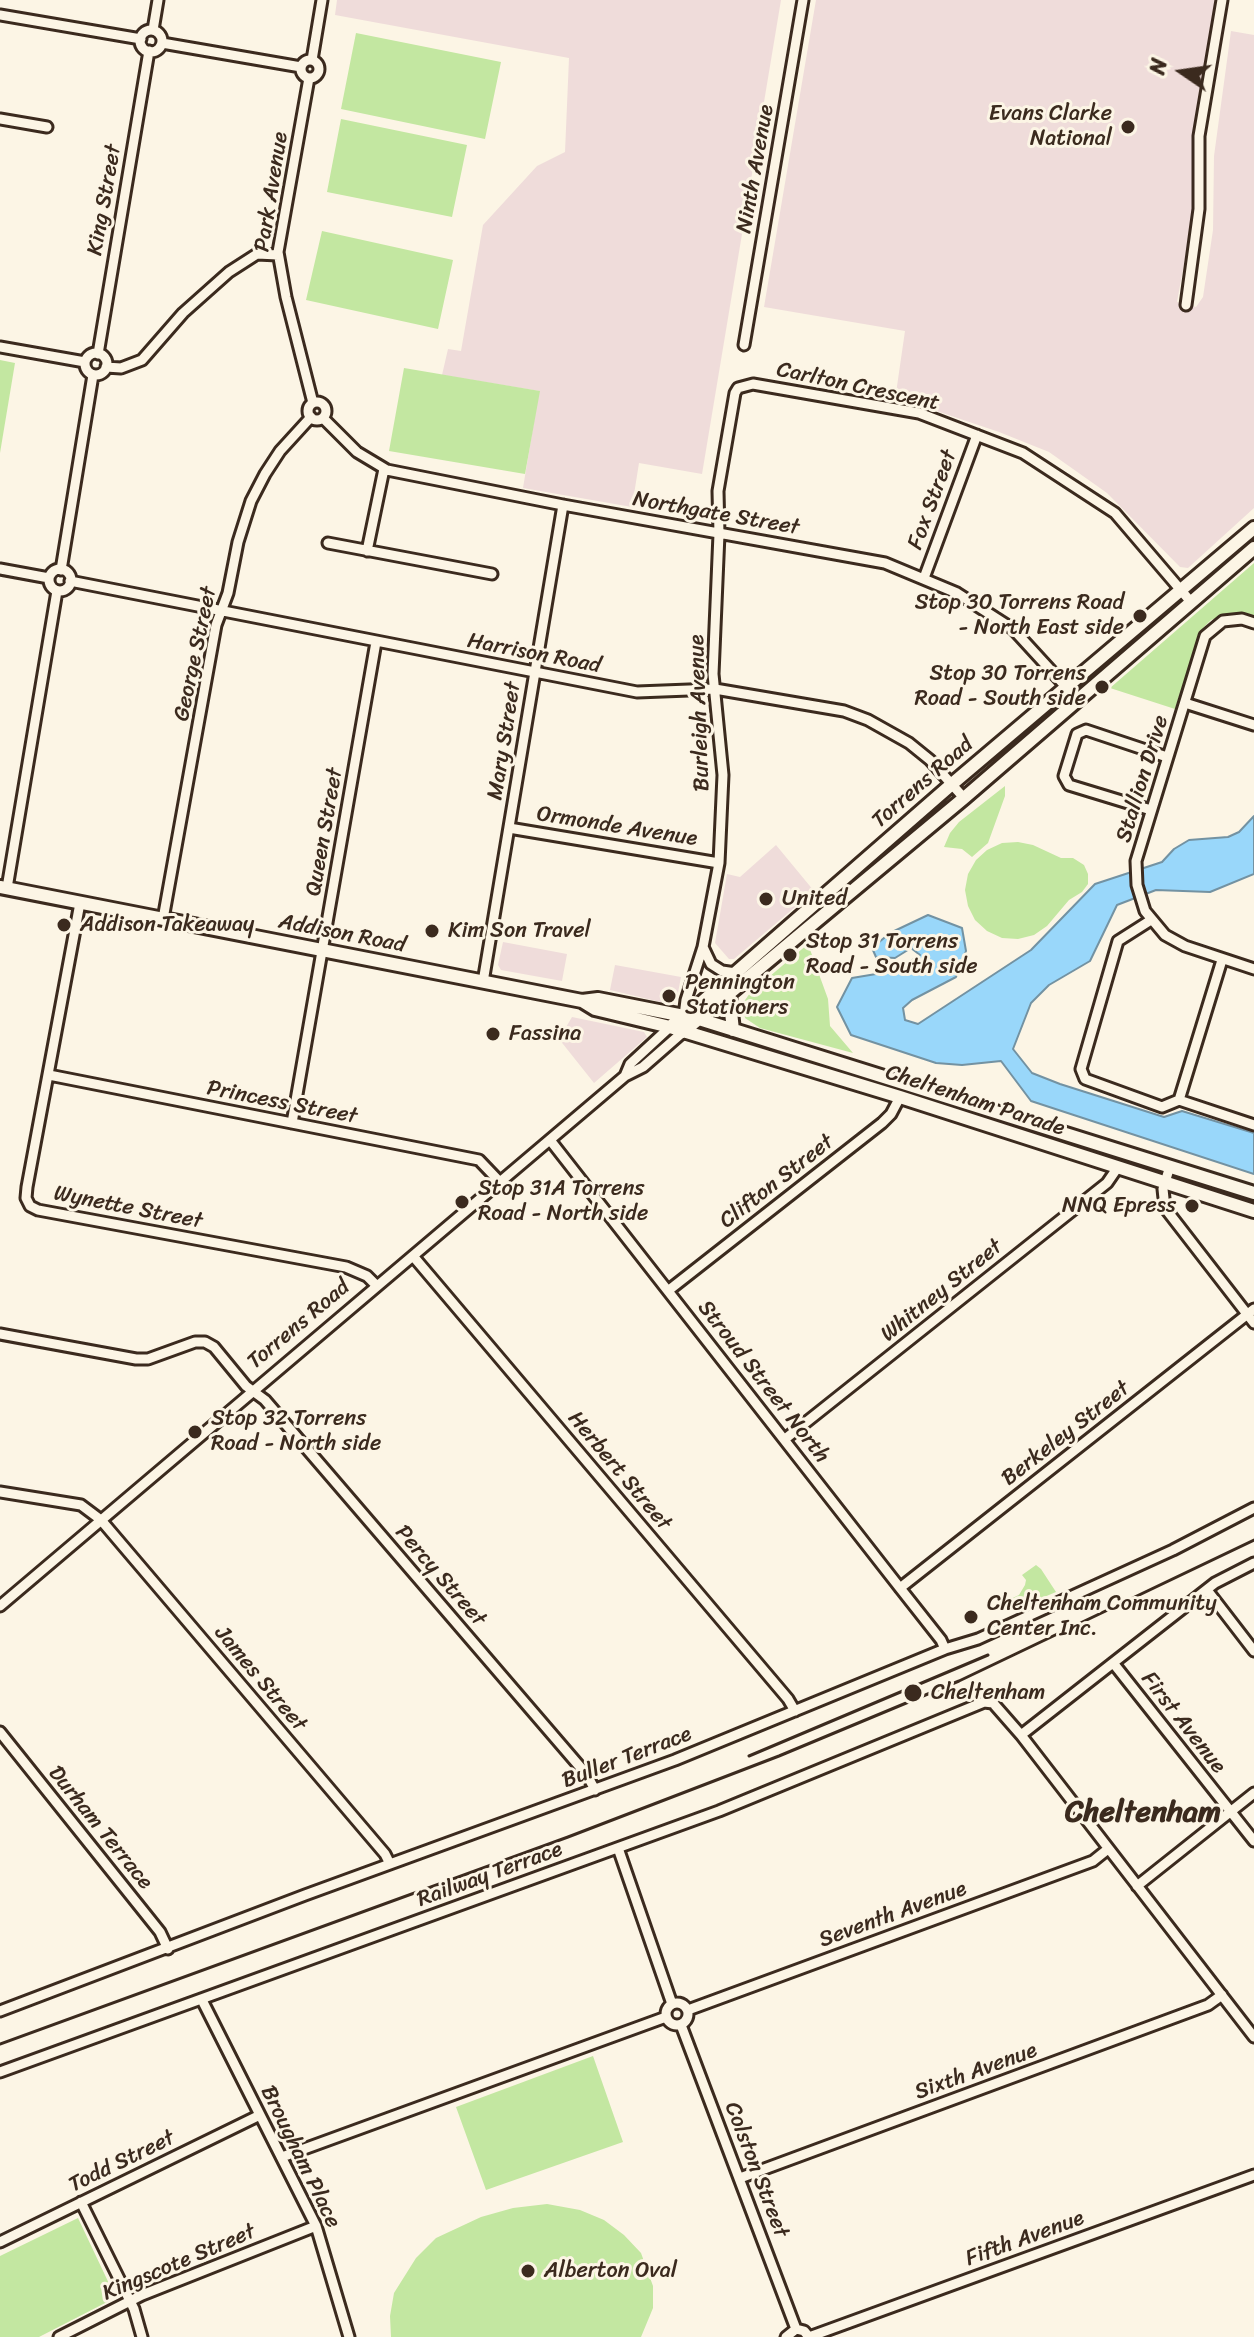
<!DOCTYPE html>
<html>
<head>
<meta charset="utf-8">
<style>
  body { margin:0 }
  #map { position:relative; width:1254px; height:2337px; overflow:hidden; background:#fcf5e5; font-family:Sriracha,sans-serif }
  canvas { display:block }
  .north { position:absolute; left:1142px; top:32px; width:80px; height:80px; -webkit-text-stroke:6px #fcf5e5; paint-order:stroke; rotate:283deg; font-size:22px; font-weight:700; line-height:32px; text-align:center; color:#3b2a1e }
  .north::after { content:''; display:block; margin:auto; width:28px; height:36px; background:#3b2a1e; clip-path:polygon(50% 0,100% 100%,50% 72%,0 100%) }
</style>
</head>
<body>
<div id="map">
<canvas width="1254" height="2337"></canvas>
<div class="north">N</div>
</div>
<script>
const context = document.querySelector('canvas').getContext('2d');
context.lineJoin = 'round';
function fill(path, color) { context.fillStyle = color; context.fill(path, 'evenodd'); }
const shape = rows => new Path2D(rows.map(r => 'M' + r).join(''));
function trace(path, color, width, dash) { context.strokeStyle = color; context.lineWidth = width; context.lineCap = dash ? 'butt' : 'round'; context.setLineDash(dash || []); context.stroke(path); }
function label(font, color, halo, rows, align = 'center') {
  context.font = font + ' Sriracha,sans-serif'; context.lineWidth = 6; context.setLineDash([]); context.textBaseline = 'middle'; context.strokeStyle = halo; context.fillStyle = color; for (const [text, x, y, turn = 0] of rows) {
    context.save(); context.translate(x, y); context.rotate((+turn || 0) * Math.PI / 180); context.textAlign = isNaN(turn) ? turn : align; if (halo) context.strokeText(text, 0, 0); context.fillText(text, 0, 0); context.restore();
  }
}
fill(shape([
  [337,0,781,0,702,474,639,463,632,507,523,488,539,391,442,375,448,349,461,351,483,225,537,166,565,152,569,58,335,15],
  [816,0,1217,0,1193,149,1195,204,1177,302,1196,307,1203,297,1213,230,1214,156,1231,31,1254,35,1254,508,1188,568,1180,567,1107,493,1049,452,999,432,910,402,895,400,905,331,764,307],
  [776,845,814,891,734,959,729,959,715,943,727,874,740,877],
  [503,942,567,954,562,981,501,970,498,965],
  [615,965,681,977,676,1003,673,1005,610,990],
  [572,1017,644,1032,647,1037,594,1083,559,1039]
]), '#efdcda');
fill(shape([
  [356,33,501,62,485,139,341,109],
  [341,119,467,145,452,217,327,192],
  [322,231,453,260,438,329,306,300],
  [0,360,15,363,0,453],
  [404,368,540,391,525,474,389,451],
  [1254,563,1254,617,1241,613,1231,613,1211,620,1204,627,1199,636,1175,709,1110,688],
  [1005,786,1005,796,988,843,972,857,962,849,944,847,950,833,959,822],
  [1018,842,1033,845,1061,858,1073,858,1084,865,1088,874,1088,884,1082,892,1069,900,1047,926,1034,935,1018,939,1002,938,987,931,975,920,968,906,965,890,968,874,976,860,987,850,1002,843],
  [808,944,828,999,830,1026,853,1053,760,1028,745,1018,743,1003,750,993],
  [1036,1565,1041,1569,1056,1592,1011,1611,1003,1607,1002,1603,1019,1595,1025,1585,1026,1580,1022,1575],
  [593,2056,623,2142,486,2190,456,2107],
  [547,2204,580,2210,604,2220,624,2235,641,2253,653,2286,653,2308,641,2337,391,2337,390,2316,394,2293,416,2258,436,2238,481,2217,513,2208],
  [78,2218,113,2292,111,2300,39,2337,0,2337,0,2256]
]), '#c3e7a1');
const water = shape([
  [1254,816,1254,874,1210,892,1156,890,1117,905,1090,961,1049,985,1031,1003,1013,1049,1032,1073,1060,1084,1164,1117,1182,1111,1254,1133,1254,1174,1031,1101,1001,1061,962,1065,936,1063,851,1035,837,1007,852,978,894,971,920,955,911,948,895,958,876,957,872,948,890,933,928,915,962,928,966,951,956,977,912,1000,903,1008,905,1020,918,1024,1031,950,1095,884,1162,862,1174,849,1189,840,1228,837,1239,832,1254,816]
]);
fill(water, '#99d7fa');
trace(water, '#7392a2', 2);
const minor = shape([
  [0,15,141,39],
  [153,30,158,0],
  '140 41a11 11 0 1 1 22 0a11 11 0 1 1-22 0Z',
  [162,43,301,67],
  '301 69a9 9 0 1 1 18 0a9 9 0 1 1-18 0Z',
  [312,60,322,0],
  [309,78,278,252,286,297,313,403],
  [0,119,47,127],
  [1186,305,1199,209,1199,136,1222,0],
  [744,345,803,0],
  [0,347,85,362],
  '85 364a11 11 0 1 1 22 0a11 11 0 1 1-22 0Z',
  [98,354,149,51],
  [106,367,121,368,142,360,183,313,229,272,257,254,278,255],
  '308 411a9 9 0 1 1 18 0a9 9 0 1 1-18 0Z',
  [323,418,357,452,387,470,563,505,885,563,957,593,1013,629,1078,700],
  [328,543,492,574],
  [367,551,384,469],
  [0,569,49,578],
  '49 580a11 11 0 1 1 22 0a11 11 0 1 1-22 0Z',
  [61,570,93,375],
  [924,578,977,435],
  [70,581,637,692,715,689,844,711,868,720,909,743,930,760,964,798],
  [1254,623,1242,619,1223,621,1205,636,1136,861,1137,885,1145,911,1165,935,1185,946,1254,969],
  [1185,703,1254,725],
  [1151,810,1069,785,1064,776,1077,734,1086,730,1167,757],
  [509,828,719,863],
  [7,888,57,591],
  [80,903,27,1187,26,1198,30,1206,38,1210,346,1267,367,1276,377,1286],
  [163,919,216,625,228,593,238,542,251,501,265,474,280,451,311,417],
  [1151,920,1118,941,1081,1069,1085,1079,1162,1107,1179,1100,1222,960],
  [703,947,711,964,722,971,736,973],
  [483,982,563,505],
  [684,1016,686,1000,703,947,719,863,723,775,713,674,719,534,718,491,735,393,738,388,753,384,919,413,1023,453,1115,513,1191,602],
  [49,1075,479,1160,500,1182],
  [625,1076,630,1064,670,1027],
  [1179,1100,1254,1125],
  [292,1123,376,642],
  [550,1140,900,1588,941,1640,945,1649],
  [1170,1166,1163,1189,1165,1208,1254,1323],
  [413,1256,788,1699,795,1711],
  [669,1290,882,1123,891,1114,900,1097],
  [0,1334,136,1359,148,1359,195,1342,205,1342,214,1347,246,1386,265,1400,587,1775,595,1790],
  [785,1439,1107,1183,1118,1167],
  [0,1492,81,1505,101,1520,385,1854,390,1864],
  [900,1588,1254,1309],
  [1207,1590,1254,1651],
  [0,1606,625,1076,643,1067,683,1032],
  [1114,1664,1254,1841],
  [0,1732,160,1932,168,1949],
  [1021,1735,1215,1583,1254,1563],
  [618,1848,672,2004],
  [1137,1886,1254,1793],
  [202,2000,316,2226,349,2337],
  '666 2014a11 11 0 1 1 22 0a11 11 0 1 1-22 0Z',
  [688,2010,1093,1861,1108,1849],
  [0,2011,305,1895,675,1760,945,1649,978,1639,1173,1550,1254,1508],
  [681,2025,796,2329],
  [0,2072,719,1811,984,1702,993,1703,1021,1735,1254,2037],
  [282,2157,666,2017],
  [740,2178,1208,2005,1222,1995],
  [81,2202,134,2309,142,2337],
  [0,2242,260,2115],
  [59,2337,142,2295,316,2226],
  [786,2337,796,2329,804,2331,809,2337],
  [809,2337,1254,2175]
]);
const major = shape([
  [0,887,582,1001,598,999,699,1019,1254,1193],
  [729,994,733,1030],
  [582,1001,595,1009,670,1027,900,1097,1254,1211],
  [670,1027,701,1003,952,784,1254,528],
  [683,1032,964,798,1254,548]
]);
trace(minor, '#3b2a1e', 15);
trace(major, '#3b2a1e', 18);
trace(minor, '#fcf5e5', 9);
trace(major, '#fcf5e5', 12);
trace(shape([
  [749,1756,988,1655],
  [0,2044,568,1837,779,1756,959,1681,1254,1540]
]), '#3b2a1e', 3);
for (const [x, y, r, color] of [
  [1128,127,8,"#3b2a1e"],
  [1140,616,8,"#3b2a1e"],
  [1102,687,8,"#3b2a1e"],
  [766,899,8,"#3b2a1e"],
  [64,925,8,"#3b2a1e"],
  [432,931,8,"#3b2a1e"],
  [790,955,8,"#3b2a1e"],
  [669,996,8,"#3b2a1e"],
  [493,1034,8,"#3b2a1e"],
  [462,1202,8,"#3b2a1e"],
  [1192,1206,8,"#3b2a1e"],
  [195,1432,8,"#3b2a1e"],
  [971,1617,8,"#3b2a1e"],
  [913,1693,10,"#3b2a1e"],
  [528,2271,8,"#3b2a1e"]
]) { const dot = new Path2D(); dot.arc(x, y, r, 0, 2 * Math.PI); context.fillStyle = color; context.fill(dot); trace(dot, '#fcf5e5', 3); }
label('22px', '#3b2a1e', '#fcf5e5', [
  ["Evans Clarke",1112,114,"right"],
  ["National",1112,139,"right"],
  ["Stop 30 Torrens Road",1124,603,"right"],
  ["- North East side",1124,628,"right"],
  ["Stop 30 Torrens",1086,674,"right"],
  ["Road - South side",1086,699,"right"],
  ["United",782,899],
  ["Addison Takeaway",80,925],
  ["Kim Son Travel",448,931],
  ["Stop 31 Torrens",806,942],
  ["Road - South side",806,967],
  ["Pennington",685,983],
  ["Stationers",685,1008],
  ["Fassina",509,1034],
  ["Stop 31A Torrens",478,1189],
  ["Road - North side",478,1214],
  ["NNQ Epress",1176,1206,"right"],
  ["Stop 32 Torrens",211,1419],
  ["Road - North side",211,1444],
  ["Cheltenham Community",987,1604],
  ["Center Inc.",987,1629],
  ["Cheltenham",931,1693],
  ["Alberton Oval",544,2271]
], 'left');
label('22px', '#3b2a1e', '#fcf5e5', [
  ["Ninth Avenue",756,169,-80],
  ["Park Avenue",272,192,-81],
  ["King Street",105,200,-80],
  ["Carlton Crescent",858,387,12],
  ["Fox Street",933,500,-70],
  ["Northgate Street",716,514,10],
  ["George Street",196,654,-78],
  ["Harrison Road",534,654,11],
  ["Burleigh Avenue",700,713,-92],
  ["Mary Street",505,741,-81],
  ["Stallion Drive",1143,779,-73],
  ["Torrens Road",923,783,-41],
  ["Ormonde Avenue",617,827,9],
  ["Queen Street",325,832,-80],
  ["Addison Road",342,934,11],
  ["Cheltenham Parade",975,1101,18],
  ["Princess Street",282,1103,11],
  ["Clifton Street",777,1182,-38],
  ["Wynette Street",128,1208,11],
  ["Whitney Street",942,1291,-39],
  ["Torrens Road",299,1325,-40],
  ["Stroud Street North",763,1382,52],
  ["Berkeley Street",1066,1434,-38],
  ["Herbert Street",619,1471,50],
  ["Percy Street",440,1576,49],
  ["James Street",260,1679,50],
  ["First Avenue",1183,1723,52],
  ["Buller Terrace",627,1758,-21],
  ["Durham Terrace",100,1828,51],
  ["Railway Terrace",490,1875,-20],
  ["Seventh Avenue",893,1915,-20],
  ["Sixth Avenue",976,2072,-20],
  ["Brougham Place",300,2157,64],
  ["Todd Street",122,2162,-26],
  ["Colston Street",756,2170,69],
  ["Fifth Avenue",1025,2239,-20],
  ["Kingscote Street",179,2263,-23]
]);
label('bold 30px', '#3b2a1e', '#fcf5e5', [
  ["Cheltenham",1143,1813]
]);
</script>
</body>
</html>
